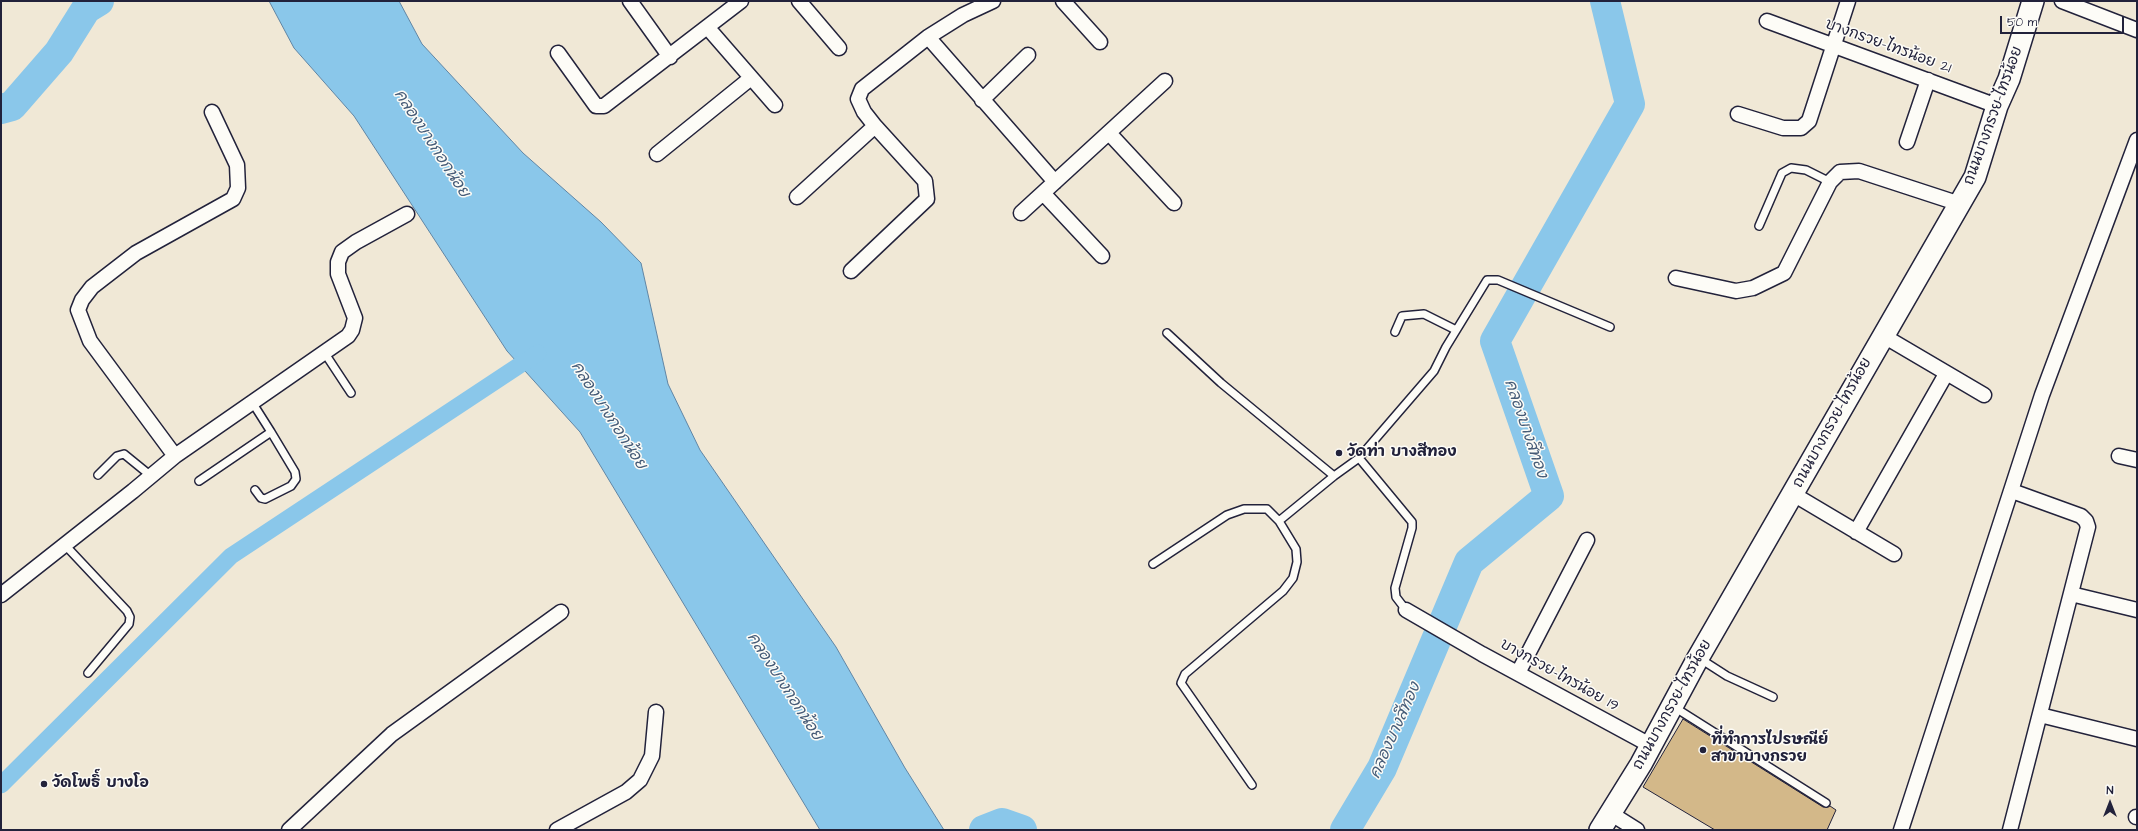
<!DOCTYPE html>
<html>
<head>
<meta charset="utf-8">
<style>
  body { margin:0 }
  #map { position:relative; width:2138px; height:831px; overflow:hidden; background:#f0e8d6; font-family:"Architects Daughter",sans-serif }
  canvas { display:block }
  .frame { position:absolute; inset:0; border:2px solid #22223b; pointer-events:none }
  .north { position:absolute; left:2090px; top:783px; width:40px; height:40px; -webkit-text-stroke:3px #fdfcf7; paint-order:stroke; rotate:0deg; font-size:11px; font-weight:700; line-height:16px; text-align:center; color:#22223b }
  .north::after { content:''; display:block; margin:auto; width:14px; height:18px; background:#22223b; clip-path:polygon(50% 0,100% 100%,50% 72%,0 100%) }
  .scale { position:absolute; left:2000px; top:16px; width:124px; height:18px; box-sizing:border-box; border:2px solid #22223b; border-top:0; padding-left:5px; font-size:12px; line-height:14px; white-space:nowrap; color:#22223b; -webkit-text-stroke:3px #fdfcf7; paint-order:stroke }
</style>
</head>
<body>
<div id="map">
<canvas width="2138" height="831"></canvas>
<div class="frame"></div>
<div class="north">N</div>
<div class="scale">50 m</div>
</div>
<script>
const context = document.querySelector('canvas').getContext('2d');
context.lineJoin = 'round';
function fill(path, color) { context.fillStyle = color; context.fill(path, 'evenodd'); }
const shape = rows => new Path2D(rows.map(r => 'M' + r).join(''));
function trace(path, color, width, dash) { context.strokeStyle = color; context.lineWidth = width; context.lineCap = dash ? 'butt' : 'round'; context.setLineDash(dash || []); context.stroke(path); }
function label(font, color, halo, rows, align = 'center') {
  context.font = font + ' "Architects Daughter","Playpen Sans Thai",sans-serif'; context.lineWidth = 3; context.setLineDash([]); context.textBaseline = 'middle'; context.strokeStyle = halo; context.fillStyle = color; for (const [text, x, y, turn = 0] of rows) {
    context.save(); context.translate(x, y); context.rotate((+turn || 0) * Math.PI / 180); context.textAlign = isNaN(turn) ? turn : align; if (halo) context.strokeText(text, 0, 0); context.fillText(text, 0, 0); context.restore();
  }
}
const water = shape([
  [269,1,399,1,422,44,523,153,601,222,641,263,668,384,700,450,836,647,905,768,944,830,820,830,580,432,507,351,354,116,294,48,269,1]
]);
fill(water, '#8ac7ea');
trace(water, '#6085a4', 1);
trace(shape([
  [1,785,231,556,538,353]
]), '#8ac7ea', 17);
trace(shape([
  [1,109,12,106,59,52,86,9,99,1],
  [984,830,1002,823,1022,830],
  [1345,830,1382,768,1469,562,1549,496,1495,341,1630,104,1605,1]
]), '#8ac7ea', 30);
const building = shape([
  [1683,719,1823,807,1830,806,1836,810,1827,830,1715,830,1643,787,1683,719]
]);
fill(building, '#d3b889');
trace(building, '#22223b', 1);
const lane = shape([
  [1759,226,1782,173,1791,168,1806,170,1830,182],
  [1395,332,1402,316,1424,314,1456,330],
  [1167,333,1221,383,1334,476],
  [324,352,351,393],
  [252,402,271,432],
  [1359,458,1434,371,1446,347,1487,280,1498,280,1610,327],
  [98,475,117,456,124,454,151,476],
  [199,481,271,432,295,472,296,479,291,486,265,499,261,498,255,490],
  [65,545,127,611,130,617,129,624,88,673],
  [1153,564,1227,515,1244,509,1267,509,1279,521,1334,476,1359,458,1412,522,1412,528,1395,588,1396,597,1406,610],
  [1699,658,1727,676,1773,697],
  [1674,707,1826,803],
  [1252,785,1181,683,1185,674,1283,591,1293,578,1297,562,1296,549,1279,521]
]);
const street = shape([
  [630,1,670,57],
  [799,1,839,48],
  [1063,1,1100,42],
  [2062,1,2137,30],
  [1767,21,1997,106],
  [708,28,775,105],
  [928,37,1055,182],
  [558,53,596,106,604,106,741,1],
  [982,100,1028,55],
  [1738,114,1783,128,1801,128,1809,121,1848,1],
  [1109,133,1174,203],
  [1907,142,1928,80],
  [657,154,751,78],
  [1043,193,1102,256],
  [797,197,875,126,864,112,858,99,862,89,928,37,963,15,993,1],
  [1021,213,1165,81],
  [851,271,927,199,925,181,875,126],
  [1676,278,1736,291,1753,288,1784,273,1830,182,1840,172,1859,171,1960,204],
  [1882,335,1984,395],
  [175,456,90,341,78,310,82,300,92,287,136,253,233,199,238,188,237,165,212,112],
  [2119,456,2137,460],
  [1793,494,1894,554],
  [1856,532,1946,374],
  [2071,594,2137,610],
  [1,595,133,491,175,456,348,336,352,330,355,318,338,274,338,262,342,252,356,242,407,214],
  [1406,610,1482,654,1650,745],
  [1518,673,1587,540],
  [2040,715,2137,739],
  [1610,813,1637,830],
  [2136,817,2137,817],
  [289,830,392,734,561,612],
  [557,830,626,792,640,780,652,756,656,712],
  [1901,830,2042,395,2137,140],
  [2010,830,2088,527,2086,521,2081,516,2012,491]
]);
const secondary = shape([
  [1600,830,1641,764,1698,658,1975,177,1997,106,2009,79,2033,1]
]);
trace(lane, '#22223b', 10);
trace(street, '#22223b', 17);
trace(secondary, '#22223b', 24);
trace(lane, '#fdfcf7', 7);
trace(street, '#fdfcf7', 14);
trace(secondary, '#fdfcf7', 21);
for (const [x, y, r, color] of [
  [1339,453,4,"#22223b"],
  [1703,750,4,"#22223b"],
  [44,784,4,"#22223b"]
]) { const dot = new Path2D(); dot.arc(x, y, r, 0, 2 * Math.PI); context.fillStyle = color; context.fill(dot); trace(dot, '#fdfcf7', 1.5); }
label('15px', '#22223b', '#fdfcf7', [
  ["บางกรวย-ไทรน้อย 21",1888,47,20],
  ["ถนนบางกรวย-ไทรน้อย",1994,116,-70],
  ["ถนนบางกรวย-ไทรน้อย",1833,423,-61],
  ["บางกรวย-ไทรน้อย 19",1559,676,29],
  ["ถนนบางกรวย-ไทรน้อย",1673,705,-61]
]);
label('bold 15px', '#22223b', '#fdfcf7', [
  ["วัดท่า บางสีทอง",1347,453],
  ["ที่ทำการไปรษณีย์",1711,741],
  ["สาขาบางกรวย",1711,758],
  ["วัดโพธิ์ บางโอ",52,784]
], 'left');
label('italic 16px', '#465c78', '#fdfcf7', [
  ["คลองบางกอกน้อย",431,144,57],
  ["คลองบางกอกน้อย",608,416,57],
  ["คลองบางสีทอง",1525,429,71],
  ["คลองบางกอกน้อย",784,687,57],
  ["คลองบางสีทอง",1396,731,-66]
]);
</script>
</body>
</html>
